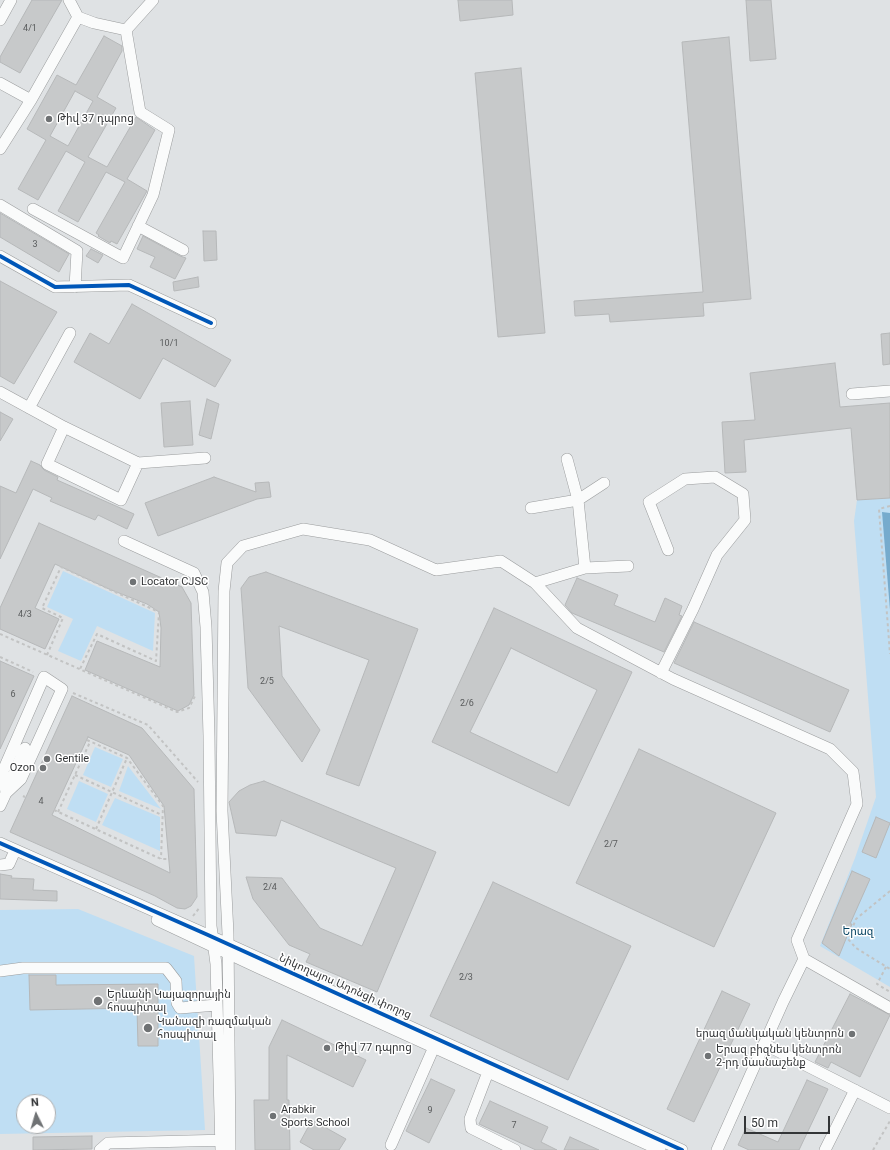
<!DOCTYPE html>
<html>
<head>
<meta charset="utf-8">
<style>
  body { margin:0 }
  #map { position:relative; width:890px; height:1150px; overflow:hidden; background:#dfe2e4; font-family:Roboto,sans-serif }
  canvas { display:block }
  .north { position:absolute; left:16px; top:1094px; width:40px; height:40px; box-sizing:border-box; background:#fff; border:1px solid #adaeaf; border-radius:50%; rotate:355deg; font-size:11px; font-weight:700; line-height:16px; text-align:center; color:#333537 }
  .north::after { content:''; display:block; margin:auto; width:14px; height:18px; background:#6f7274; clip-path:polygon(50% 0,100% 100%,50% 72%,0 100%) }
  .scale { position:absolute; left:744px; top:1116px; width:86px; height:18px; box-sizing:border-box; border:2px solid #333537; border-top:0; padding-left:5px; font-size:12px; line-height:14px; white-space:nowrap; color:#333537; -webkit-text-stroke:3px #fff; paint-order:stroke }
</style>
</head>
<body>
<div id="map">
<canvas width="890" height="1150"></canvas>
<div class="north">N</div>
<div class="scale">50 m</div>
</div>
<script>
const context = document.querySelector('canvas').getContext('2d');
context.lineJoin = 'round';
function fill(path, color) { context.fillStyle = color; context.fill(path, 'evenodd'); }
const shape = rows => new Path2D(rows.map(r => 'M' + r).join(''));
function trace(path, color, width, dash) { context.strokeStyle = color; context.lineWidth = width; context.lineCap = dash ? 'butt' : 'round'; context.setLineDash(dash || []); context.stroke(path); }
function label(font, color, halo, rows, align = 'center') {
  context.font = font + ' Roboto,"Noto Sans Armenian",sans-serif'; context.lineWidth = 3; context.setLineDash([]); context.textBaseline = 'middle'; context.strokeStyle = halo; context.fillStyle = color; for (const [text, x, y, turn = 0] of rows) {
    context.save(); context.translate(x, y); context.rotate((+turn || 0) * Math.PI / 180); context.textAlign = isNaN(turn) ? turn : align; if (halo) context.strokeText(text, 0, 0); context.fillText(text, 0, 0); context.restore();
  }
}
fill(shape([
  [890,498,890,987,820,946,855,858,876,797,854,521,857,500],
  [63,571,155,613,153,651,97,626,81,661,58,651,73,619,47,607],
  [95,747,123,759,111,787,83,775],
  [128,766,161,809,119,791],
  [79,781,108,794,96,822,67,809],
  [115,798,160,817,160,851,102,825],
  [78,909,194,956,205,1130,0,1134,0,910],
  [24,1102,48,1102,48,1126,24,1126]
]), '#bfdef3');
fill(shape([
  [882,512,890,513,890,610]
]), '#76abcd');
const building = shape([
  [32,0,62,0,20,73,0,62,0,57,32,0],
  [458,0,512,0,513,15,460,21,458,0],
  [746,0,771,0,776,59,750,61,746,0],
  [104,36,122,46,122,51,97,97,116,108,88,157,107,167,136,117,155,130,127,179,147,191,117,244,111,241,110,243,98,236,99,235,96,233,125,182,106,172,78,222,58,211,85,162,66,151,38,200,18,189,46,140,27,129,57,75,76,85,104,36],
  [75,91,93,101,68,146,50,136,75,91],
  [729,37,751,299,703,303,704,316,610,322,609,314,575,316,574,301,703,292,682,42,729,37],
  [521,68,545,333,498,337,475,73,521,68],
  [0,213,69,254,59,272,0,237,0,213],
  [203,231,216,231,217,260,204,261,203,231],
  [143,236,180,256,186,258,175,279,150,267,155,257,137,249,143,236],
  [91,249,103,255,98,263,86,256,91,249],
  [198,277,199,287,174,291,173,282,198,277],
  [0,281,57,312,14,384,0,376,0,281],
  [132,304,231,360,215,387,163,358,140,399,74,362,90,333,109,344,132,304],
  [890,333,890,364,883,365,881,334,890,333],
  [835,363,840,407,890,403,890,498,857,500,851,428,744,440,746,472,725,473,722,422,755,420,750,373,835,363],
  [207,399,219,404,211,439,199,435,207,399],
  [190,401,193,445,164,447,161,403,190,401],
  [0,412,13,419,0,441,0,412],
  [31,461,40,465,44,470,58,477,57,480,134,514,127,529,98,515,95,520,50,501,52,498,33,489,0,559,0,486,16,493,31,461],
  [214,477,256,492,255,483,269,482,271,497,257,499,158,536,145,503,214,477],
  [39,523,182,587,191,603,194,695,189,705,178,711,85,670,97,641,160,667,161,628,159,612,147,604,109,589,55,564,35,608,59,619,45,649,0,629,0,608,39,523],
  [266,572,418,629,359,786,326,774,369,660,279,626,282,676,320,730,302,762,248,688,241,588,249,577,266,572],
  [577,578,618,595,614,605,655,622,665,598,682,606,679,615,682,616,664,652,572,613,565,605,577,578],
  [494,608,632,672,569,806,432,742,494,608],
  [511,648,597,690,557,773,470,732,511,648],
  [694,622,849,690,830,732,674,663,694,622],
  [0,661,34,676,0,749,0,661],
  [72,696,142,728,194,789,197,897,191,906,185,909,177,908,155,896,10,832,72,696],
  [88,737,129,755,164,806,170,873,52,815,88,737],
  [639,749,776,813,714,947,576,883,639,749],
  [264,781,436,852,377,992,306,962,310,954,289,945,253,899,246,877,282,878,320,928,362,946,396,868,281,820,276,836,236,833,229,802,239,791,250,785,264,781],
  [876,817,890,823,876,858,862,852,876,817],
  [852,871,870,879,850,924,852,924,839,956,822,943,852,871],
  [0,874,12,876,11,878,34,879,33,890,57,891,57,901,0,899,0,874],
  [493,882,631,946,568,1080,430,1016,493,882],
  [29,975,56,975,56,985,158,984,158,1046,138,1046,137,1008,30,1010,29,975],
  [722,991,750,1004,694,1122,667,1109,722,991],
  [850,994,890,1015,860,1077,831,1062,828,1068,815,1062,850,994],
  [282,1020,366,1060,353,1087,287,1055,287,1100,289,1100,290,1150,255,1150,254,1100,269,1100,269,1047,282,1020],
  [431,1079,455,1090,429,1143,406,1131,431,1079],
  [807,1080,828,1089,799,1150,749,1150,738,1145,746,1128,778,1142,807,1080],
  [490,1101,548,1127,541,1142,557,1150,536,1150,479,1124,490,1101],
  [312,1120,346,1139,339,1150,314,1150,300,1142,312,1120],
  [92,1136,92,1149,33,1150,33,1137,92,1136],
  [570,1137,599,1150,564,1150,570,1137]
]);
fill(building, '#c7c9ca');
trace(building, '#b6b8b9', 1);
const minor = shape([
  [78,17,94,23,126,30,153,0],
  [0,20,11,0],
  [0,83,31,100,0,149],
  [31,100,78,17,69,0],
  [0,205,77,251,75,287],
  [33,209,123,258,153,195,169,130,140,112,126,30],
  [138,226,183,250],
  [0,256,55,287,129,285,211,323],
  [0,392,64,427,138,463,205,458],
  [852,394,890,391],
  [29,408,70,333],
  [64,427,47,464,121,500,138,463],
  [567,459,578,500,585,568],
  [531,508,578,500,604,483],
  [124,541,194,573,203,592,206,627,209,736,211,926,216,964,221,1150],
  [535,583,585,568,628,566],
  [661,673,693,609,717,555,745,520,743,494,715,477,685,479,649,502,668,550],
  [8,788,25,748],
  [0,806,6,793,21,779,62,689,44,677,3,771,6,793],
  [0,843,208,935,682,1150],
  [0,865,9,864,13,855],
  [157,920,257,967,660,1150],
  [0,971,23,968,166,968,176,981,177,1003,180,1008,217,1005],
  [764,1044,890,1108],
  [488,1072,470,1119,471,1128,515,1150],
  [391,1145,434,1047],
  [100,1150,108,1143,228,1140],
  [230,1150,228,934,222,811,224,591,227,563,243,546,303,529,370,540,436,570,501,561,535,583,577,628,673,679,830,749,853,772,857,804,797,940,804,959],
  [717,1150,783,1002,804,959,890,1008],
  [825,1150,855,1090]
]);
trace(minor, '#9a9c9d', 12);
trace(shape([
  [890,506,879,509,890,654],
  [0,634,177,712,189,708,195,696],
  [47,655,63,618,42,608,61,567,159,612,156,661,97,634,80,669],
  [0,657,33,672],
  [73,693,148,725,198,782],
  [87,740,127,758,163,806,161,859],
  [75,775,162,815],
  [23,796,25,797],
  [54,810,161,859,169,859],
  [58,812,90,742],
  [96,829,127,758],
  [890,891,856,919,848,939,856,948,890,969],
  [193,916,200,907],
  [886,967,877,984,890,992],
  [873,1150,890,1121]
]), '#c2c3c3', 2, [3, 3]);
trace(minor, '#fafbfb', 11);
trace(shape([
  [0,256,55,287,129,285,211,323],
  [0,843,208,935,682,1150]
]), '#0057b8', 4);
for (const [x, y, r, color] of [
  [49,119,4,"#6f7274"],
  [133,582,4,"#6f7274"],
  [47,759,4,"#6f7274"],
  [43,768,4,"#6f7274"],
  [98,1001,5,"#6f7274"],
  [148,1028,5,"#6f7274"],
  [852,1034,4,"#6f7274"],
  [327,1048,4,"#6f7274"],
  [708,1056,4,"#6f7274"],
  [273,1116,4,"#6f7274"]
]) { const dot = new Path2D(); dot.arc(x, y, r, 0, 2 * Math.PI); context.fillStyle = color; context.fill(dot); trace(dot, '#fff', 1.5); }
label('9px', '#595b5c', null, [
  ["4/1",30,29],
  ["3",35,245],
  ["10/1",169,344],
  ["4/3",25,615],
  ["2/5",267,682],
  ["6",13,695],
  ["2/6",467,704],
  ["4",41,802],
  ["2/7",611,845],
  ["2/4",270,888],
  ["2/3",466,978],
  ["9",430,1111],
  ["7",514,1126]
]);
label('11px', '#333537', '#fff', [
  ["Թիվ 37 դպրոց",57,119],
  ["Locator CJSC",141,582],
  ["Gentile",55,759],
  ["Ozon",35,768,"right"],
  ["Երևանի Կայազորային",107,995],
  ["հոսպիտալ",107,1008],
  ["Կանազի ռազմական",157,1022],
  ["հոսպիտալ",157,1035],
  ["երազ մանկական կենտրոն",844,1034,"right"],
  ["Թիվ 77 դպրոց",335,1048],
  ["Երազ բիզնես կենտրոն",716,1050],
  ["2-րդ մասնաշենք",716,1063],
  ["Arabkir",281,1110],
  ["Sports School",281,1123]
], 'left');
label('11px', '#003f5f', '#fff', [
  ["Երազ",858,932]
]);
label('11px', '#333537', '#fff', [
  ["Նիկողայոս Ադոնցի փողոց",345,987,24]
]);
</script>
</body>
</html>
